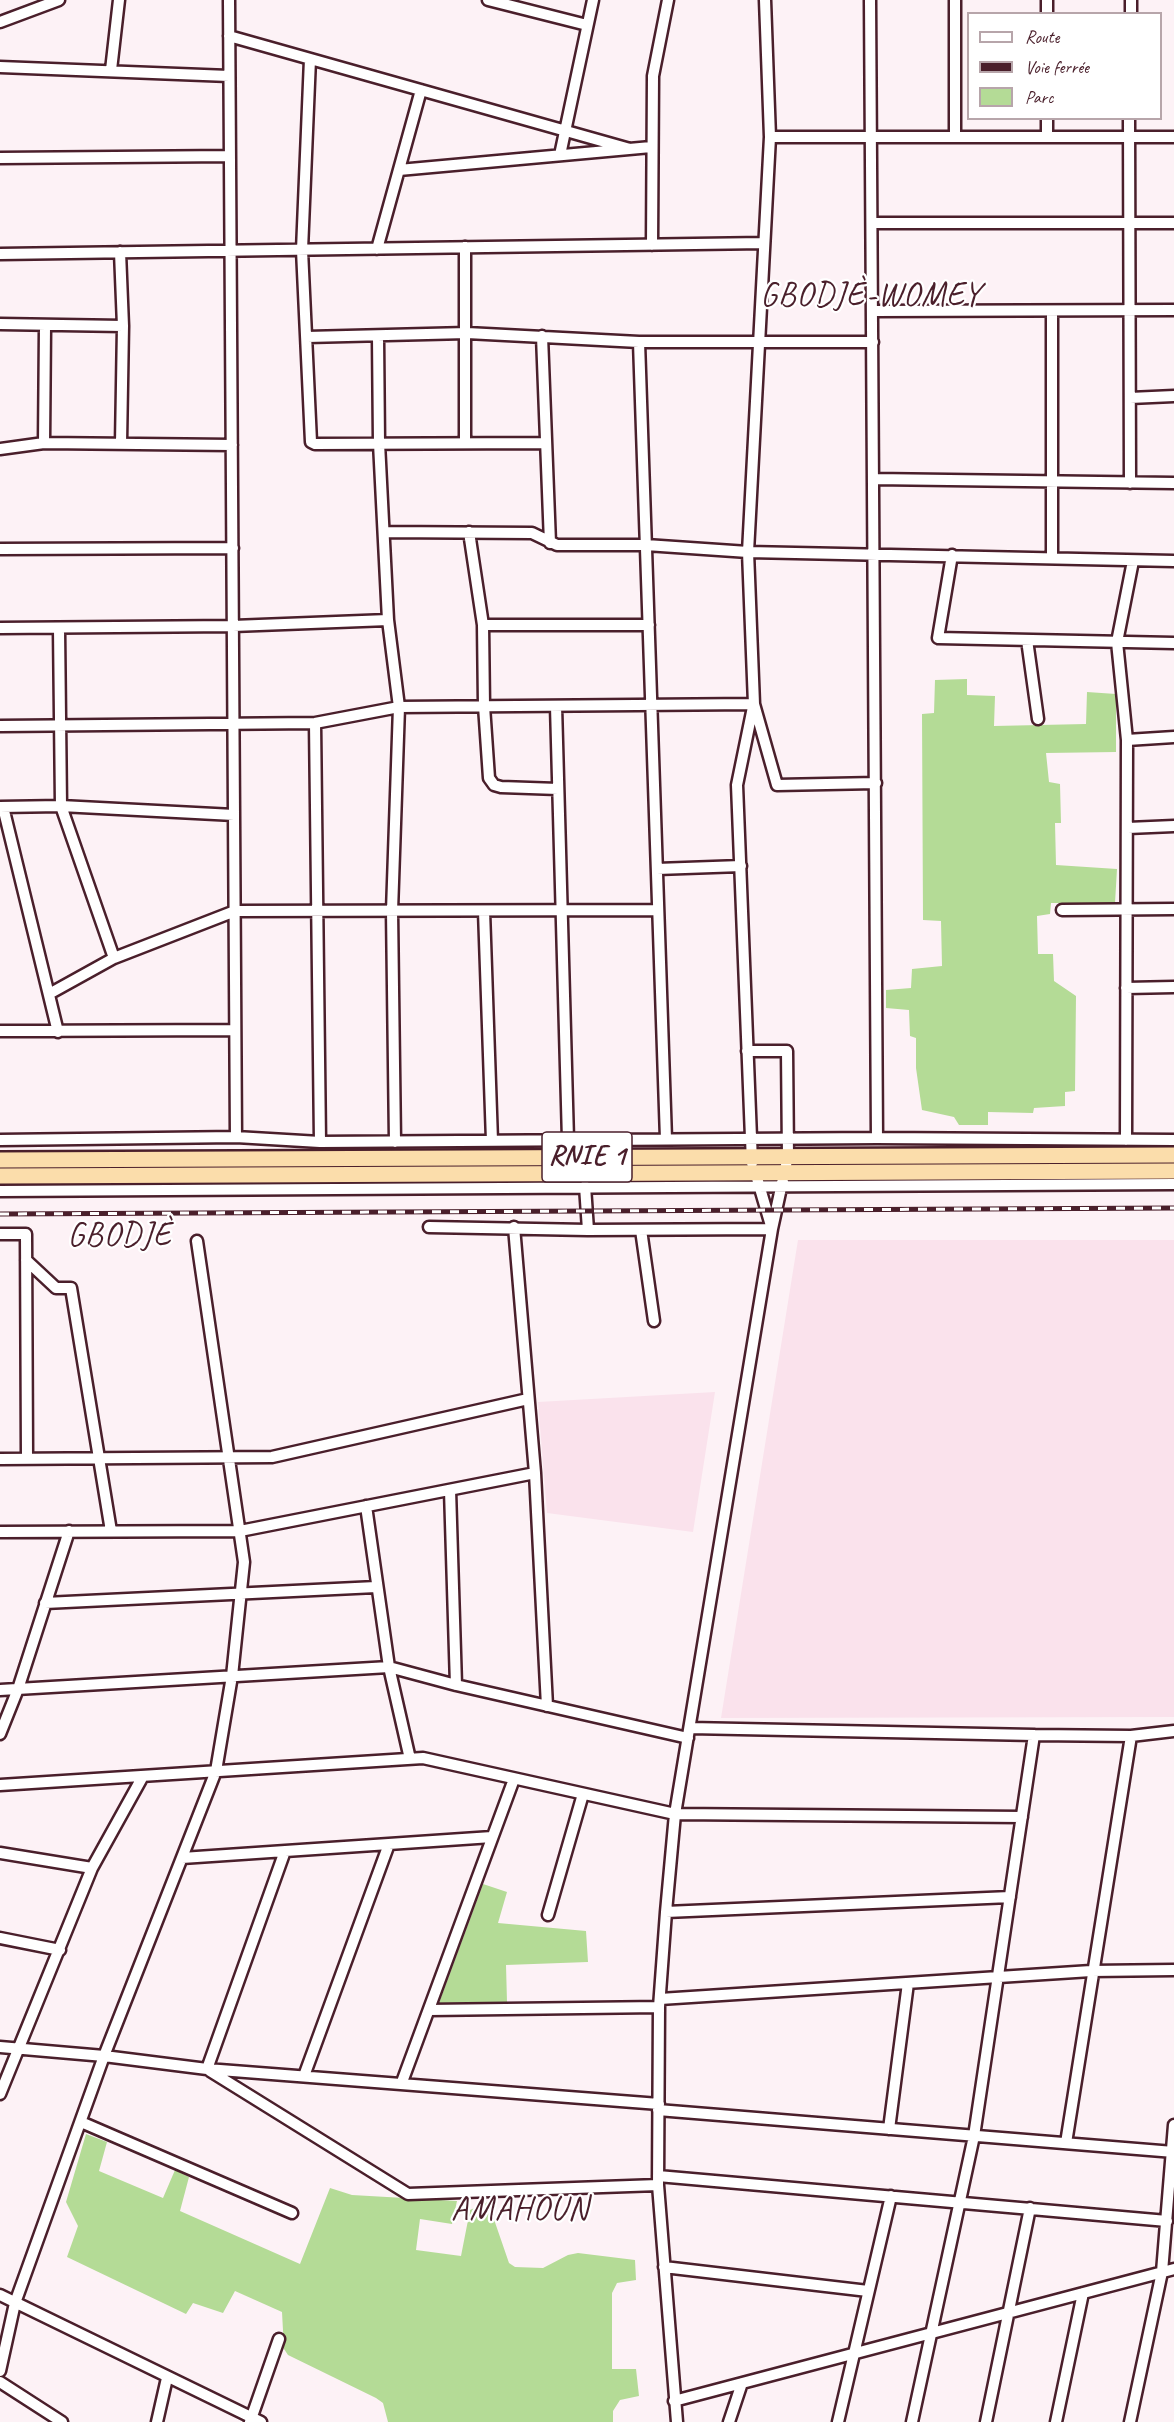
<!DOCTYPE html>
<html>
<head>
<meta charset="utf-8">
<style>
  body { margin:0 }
  #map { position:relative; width:1174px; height:2422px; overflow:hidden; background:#fdf2f6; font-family:Caveat,sans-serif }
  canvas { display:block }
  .legend { position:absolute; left:967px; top:12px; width:195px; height:108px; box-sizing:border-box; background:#fff; border:2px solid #b7a5aa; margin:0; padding:8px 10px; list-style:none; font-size:18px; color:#4a1f2b }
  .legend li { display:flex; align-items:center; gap:12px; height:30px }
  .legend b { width:30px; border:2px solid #b7a5aa }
</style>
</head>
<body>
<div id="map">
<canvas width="1174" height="2422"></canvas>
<ul class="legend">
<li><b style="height:8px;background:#fff"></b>Route</li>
<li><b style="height:8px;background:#4a1f2b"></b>Voie ferrée</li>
<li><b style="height:16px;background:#b4db96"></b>Parc</li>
</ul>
</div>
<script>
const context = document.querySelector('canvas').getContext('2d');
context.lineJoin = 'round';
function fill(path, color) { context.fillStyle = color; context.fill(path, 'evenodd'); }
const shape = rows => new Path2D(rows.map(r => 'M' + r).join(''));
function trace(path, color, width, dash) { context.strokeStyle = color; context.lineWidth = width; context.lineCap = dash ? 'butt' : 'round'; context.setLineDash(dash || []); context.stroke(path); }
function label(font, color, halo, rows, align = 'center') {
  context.font = font + ' Caveat,sans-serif'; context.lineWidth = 4.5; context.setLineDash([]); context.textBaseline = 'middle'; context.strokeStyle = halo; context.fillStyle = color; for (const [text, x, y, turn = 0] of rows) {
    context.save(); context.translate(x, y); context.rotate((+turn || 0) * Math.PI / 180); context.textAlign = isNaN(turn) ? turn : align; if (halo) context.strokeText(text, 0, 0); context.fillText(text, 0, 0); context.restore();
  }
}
fill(shape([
  [798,1240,1174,1240,1174,1717,721,1718],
  [715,1392,693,1532,547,1513,538,1402]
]), '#fae2ec');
fill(shape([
  [967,679,967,695,995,696,994,726,1086,724,1087,692,1116,694,1116,752,1046,753,1049,782,1060,784,1061,823,1055,823,1056,865,1117,869,1115,903,1051,903,1050,914,1037,916,1038,954,1053,954,1054,981,1076,996,1075,1091,1065,1092,1065,1106,1034,1108,1033,1113,988,1112,988,1125,959,1125,954,1117,922,1110,916,1068,916,1038,910,1036,909,1010,886,1008,886,990,911,988,912,969,942,966,941,921,923,920,922,714,934,713,935,680],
  [483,1884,507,1892,498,1923,586,1931,588,1962,506,1965,507,2002,439,2003],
  [86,2134,107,2142,99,2171,163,2198,175,2170,189,2177,180,2211,300,2264,330,2188,352,2195,457,2201,452,2224,420,2219,416,2250,461,2256,470,2210,488,2202,509,2263,515,2267,543,2268,568,2255,578,2253,635,2260,636,2280,617,2283,612,2293,612,2369,636,2369,639,2396,620,2400,613,2411,613,2422,388,2422,383,2403,376,2398,288,2355,284,2349,282,2312,235,2291,223,2313,193,2303,186,2314,67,2257,78,2226,66,2202]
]), '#b4db96');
const minor = shape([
  [229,0,236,1137],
  [488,0,587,25],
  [765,0,770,137,748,552,754,704,777,785,876,783],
  [870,0,877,1138],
  [955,0,955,137],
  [1047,0,1047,14],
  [1131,14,1131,0],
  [0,22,59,0],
  [229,36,630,149],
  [310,59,302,250,311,442,315,444,544,443],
  [0,67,229,76],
  [111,70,119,0],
  [1047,118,1047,137],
  [1129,118,1130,483],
  [770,137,1174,137],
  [560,155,593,0],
  [0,158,230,156],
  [399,170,651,147],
  [872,223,1174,223],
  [652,245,653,76,668,0],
  [465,247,465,442],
  [377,249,421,90],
  [120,252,123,326,121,443],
  [0,254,764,243],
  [873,311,1174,310],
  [0,324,123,326],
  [542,336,550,543],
  [307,337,467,333,639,342,873,342],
  [378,337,379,443,388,620,399,707,392,911,395,1142],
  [639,342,666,1139],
  [1130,398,1174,396],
  [44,443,45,327],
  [0,449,44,443,232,445],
  [874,479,1174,483],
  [384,532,532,533,557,545,646,545,748,552,1174,561],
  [469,532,483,625,484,706,489,778,494,785,501,787,558,789],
  [0,549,233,548],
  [952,555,938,638,1174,643],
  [1052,558,1052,311],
  [483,625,649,625],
  [0,628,233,626,388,620],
  [59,629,61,806,114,958],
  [1027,640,1038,719],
  [556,706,568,1140],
  [315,723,320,1142],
  [0,726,315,723,399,707,754,704],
  [1127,740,1174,737],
  [0,807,61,806,234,815],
  [3,807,58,1032],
  [1128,828,1174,826],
  [657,869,741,866],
  [1062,910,1174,909],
  [484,911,492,1141],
  [1126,988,1174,987],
  [49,994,114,958,235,911,658,910],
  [0,1031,235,1030],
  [0,1140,236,1137,320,1142,877,1138,1174,1140],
  [1126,1140,1127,740,1117,642,1133,561],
  [752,1163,737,785,753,707],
  [757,1178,772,1229],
  [585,1186,588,1230],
  [0,1191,1174,1184],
  [429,1227,588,1230,772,1229],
  [514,1227,535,1473,547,1706],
  [641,1230,654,1321],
  [0,1234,26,1234,27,1458],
  [26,1260,56,1288,71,1288,111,1531],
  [0,1459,272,1457,528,1399],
  [450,1490,456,1685],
  [366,1506,389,1667,410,1759],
  [0,1532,240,1531,535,1473],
  [45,1603,376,1587],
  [0,1690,389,1667,456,1685,688,1738],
  [690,1728,1034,1735,1131,1736,1174,1731],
  [0,1734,18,1689,69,1531],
  [0,1785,423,1758,675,1814,1022,1817],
  [0,1853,92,1868],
  [182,1858,492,1837],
  [666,1912,1010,1897],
  [548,1915,583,1794],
  [0,1938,60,1950],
  [660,1999,1091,1971,1174,1970],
  [429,2010,659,2007],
  [0,2047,104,2056,207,2069,659,2104],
  [207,2069,285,1851],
  [210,2071,408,2194,658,2185],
  [304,2076,389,1844],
  [402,2082,514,1779],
  [0,2094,92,1868,143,1776],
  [658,2110,1174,2152],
  [81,2122,292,2213],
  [889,2129,908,1983],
  [1066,2143,1131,1736],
  [658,2176,1167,2221],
  [664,2267,868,2291],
  [0,2295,261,2422],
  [0,2371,15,2303,104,2056,216,1771,232,1676,244,1562,197,1241],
  [0,2382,62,2422],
  [674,2401,1174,2269],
  [157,2422,167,2378],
  [250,2422,279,2339],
  [677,2422,658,2185,659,2007,666,1912,675,1814,772,1229,788,1156,787,1051,747,1051],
  [729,2422,742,2383],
  [838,2422,891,2196],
  [912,2422,974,2136,1034,1735],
  [986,2422,1030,2208],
  [1056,2422,1083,2293],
  [1130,2422,1162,2272,1174,2125]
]);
const highway = shape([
  [0,1160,1174,1155],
  [0,1176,1174,1171]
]);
trace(minor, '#4a1f2b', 15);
trace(highway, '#4a1f2b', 20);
trace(minor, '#fff', 10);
trace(highway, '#fbddab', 15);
const rail = shape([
  [0,1214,1174,1208]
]);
trace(rail, '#4a1f2b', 5);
trace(rail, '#fff', 3, [9]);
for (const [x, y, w] of [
  [587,1157,90]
]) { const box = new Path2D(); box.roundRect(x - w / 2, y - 25, w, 50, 4.5); context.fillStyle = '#fff'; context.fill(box); trace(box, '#4a1f2b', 1.5); }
label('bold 28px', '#4a1f2b', null, [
  ["RNIE 1",587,1157]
]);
context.letterSpacing = '1.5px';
label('33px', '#4a1f2b', '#fff', [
  ["GBODJÈ-WOMEY",871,296],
  ["GBODJÈ",120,1236],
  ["AMAHOUN",520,2210]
]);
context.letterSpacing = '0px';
</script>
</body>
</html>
